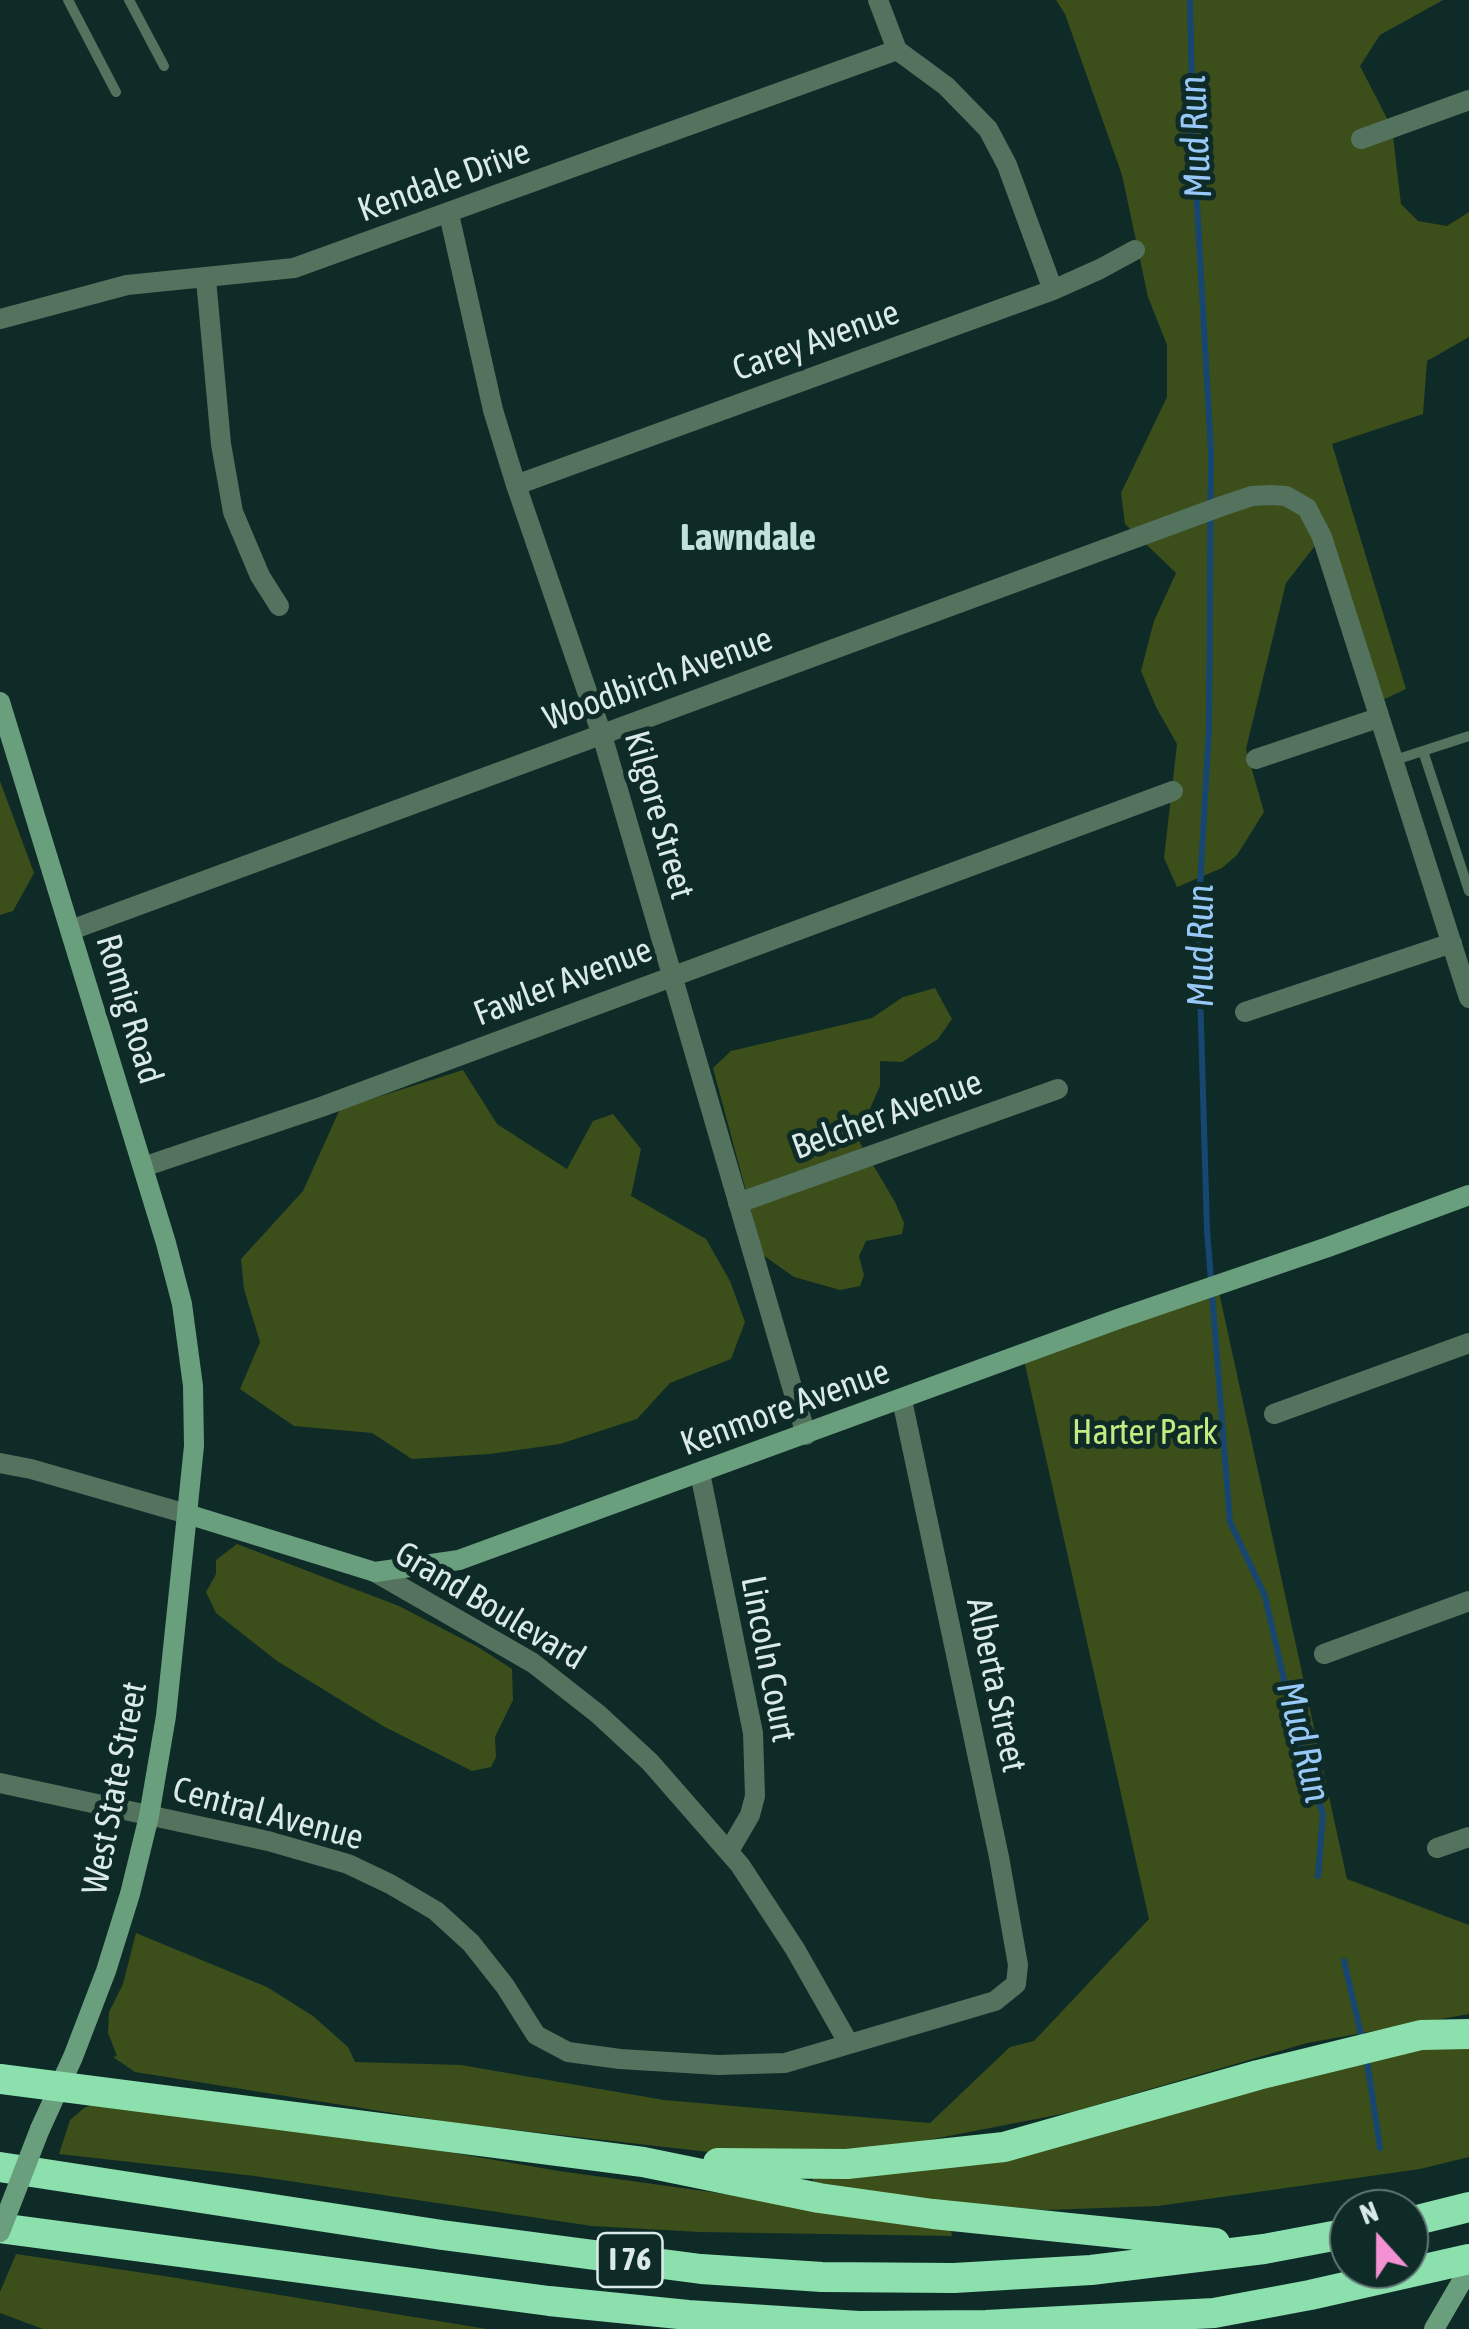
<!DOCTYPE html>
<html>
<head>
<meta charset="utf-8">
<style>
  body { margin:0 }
  #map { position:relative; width:1469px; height:2329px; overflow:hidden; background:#0e2b28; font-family:"Asap Condensed",sans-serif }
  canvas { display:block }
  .north { position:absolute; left:1329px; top:2189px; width:100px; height:100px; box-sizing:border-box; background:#0e2b28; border:2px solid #607775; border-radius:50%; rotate:339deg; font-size:28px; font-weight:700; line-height:40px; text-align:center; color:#daeae8 }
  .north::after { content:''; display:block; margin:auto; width:35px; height:45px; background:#f491d3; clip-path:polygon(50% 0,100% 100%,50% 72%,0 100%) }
</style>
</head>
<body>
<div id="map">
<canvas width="1469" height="2329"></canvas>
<div class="north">N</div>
</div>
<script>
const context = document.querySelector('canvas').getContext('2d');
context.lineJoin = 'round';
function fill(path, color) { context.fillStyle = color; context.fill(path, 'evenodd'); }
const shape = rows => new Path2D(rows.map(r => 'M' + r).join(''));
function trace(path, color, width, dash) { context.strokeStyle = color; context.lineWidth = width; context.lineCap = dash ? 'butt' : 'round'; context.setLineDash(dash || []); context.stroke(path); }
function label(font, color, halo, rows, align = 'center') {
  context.font = font + ' "Asap Condensed",sans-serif'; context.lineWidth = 10; context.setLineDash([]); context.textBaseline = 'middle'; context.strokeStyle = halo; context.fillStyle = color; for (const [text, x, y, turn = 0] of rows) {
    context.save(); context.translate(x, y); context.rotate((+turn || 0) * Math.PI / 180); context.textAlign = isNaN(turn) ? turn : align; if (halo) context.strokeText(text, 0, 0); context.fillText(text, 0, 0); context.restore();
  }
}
fill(shape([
  [1056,0,1443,0,1380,35,1360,66,1392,128,1401,204,1418,221,1447,226,1469,212,1469,337,1427,361,1423,414,1332,444,1406,689,1374,704,1321,538,1286,583,1246,749,1264,812,1237,855,1222,868,1177,887,1164,858,1177,744,1156,707,1141,671,1154,621,1176,573,1125,524,1121,493,1167,397,1167,345,1148,297,1122,175,1065,14],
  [0,781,34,873,13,911,0,915],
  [935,988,952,1019,938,1039,902,1062,880,1061,880,1086,868,1113,860,1143,895,1202,904,1223,902,1234,866,1241,859,1256,864,1275,860,1286,840,1290,794,1277,763,1255,713,1068,731,1051,872,1018,903,997],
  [463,1070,497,1124,567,1169,593,1121,613,1114,641,1149,631,1196,706,1239,730,1281,745,1322,731,1359,670,1383,637,1419,560,1444,490,1454,412,1459,372,1433,294,1426,240,1389,260,1342,244,1289,241,1259,303,1191,340,1109],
  [1219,1292,1347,1879,1469,1925,1469,2014,1307,2043,1072,2112,923,2141,858,2149,709,2152,455,2123,135,2072,113,2057,117,2056,108,2033,109,2012,123,1984,136,1933,267,1987,313,2016,348,2047,355,2062,461,2065,664,2100,930,2123,1010,2047,1034,2041,1149,1919,1024,1360],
  [237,1544,399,1606,478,1647,512,1669,513,1700,495,1737,496,1757,491,1767,472,1771,383,1726,277,1661,216,1613,206,1592,216,1574,216,1560],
  [1469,2043,1469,2157,1420,2169,1158,2206,1046,2210,903,2198,813,2186,813,2175,1408,2048],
  [99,2102,285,2124,559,2171,950,2225,952,2236,700,2232,592,2226,255,2176,59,2154,70,2120,84,2108],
  [16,2254,164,2276,487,2329,43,2329,0,2313,0,2292]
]), '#3c4e1a');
trace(shape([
  [1190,0,1193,134,1211,451,1209,729,1198,922,1207,1230,1230,1522,1265,1596,1294,1724,1323,1814,1318,1876],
  [1344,1961,1363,2043],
  [1367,2060,1380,2148]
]), '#174771', 6);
trace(shape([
  [68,0,116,92],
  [129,0,164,66],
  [1423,751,1469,891],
  [1392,761,1469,736]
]), '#53735f', 10);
trace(shape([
  [878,0,897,50,946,86,988,129,1007,165,1053,290],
  [1361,139,1469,100],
  [449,214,493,410,516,485,602,735,806,1435],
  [206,279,221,444,233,512,260,576,279,606],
  [0,319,127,285,294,268,897,50],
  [516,485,1053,290,1100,269,1135,250],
  [1256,759,1378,718],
  [71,930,1222,506,1252,496,1271,495,1286,496,1307,508,1322,537,1469,998],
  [1245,1012,1452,943],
  [143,1167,321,1107,1173,791],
  [738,1203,1058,1089],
  [1274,1414,1469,1343],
  [0,1463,31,1469,187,1514],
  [700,1473,753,1733,755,1796,750,1815,729,1851],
  [375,1572,533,1663,598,1714,650,1762,740,1865,795,1949,849,2044],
  [1324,1654,1469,1601],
  [0,1783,268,1841,348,1864,390,1884,436,1911,471,1943,505,1986,536,2035,568,2052,620,2059,718,2065,785,2063,995,2001,1016,1984,1018,1965,999,1857,902,1400],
  [1437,1848,1469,1837]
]), '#53735f', 20);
trace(shape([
  [0,702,166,1243,182,1304,193,1386,194,1446,187,1514,166,1716,149,1816,130,1894,106,1971,73,2057,40,2129],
  [187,1514,375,1572,459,1560,1118,1319,1328,1247,1469,1195],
  [1434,2329,1469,2269]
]), '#6a9f7e', 20);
trace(shape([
  [0,2079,643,2162,819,2198,933,2214,1215,2243],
  [718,2163,847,2164,1004,2147,1258,2075,1421,2035,1469,2034],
  [0,2167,442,2235,701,2269,822,2277,954,2278,1091,2270,1264,2249,1349,2233],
  [1409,2222,1469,2207],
  [0,2228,549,2301,688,2315,859,2326,986,2325,1214,2313,1310,2295,1469,2259]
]), '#8ce0ad', 30);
trace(shape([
  [0,2232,40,2129]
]), '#6a9f7e', 20);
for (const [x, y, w] of [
  [630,2260,65]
]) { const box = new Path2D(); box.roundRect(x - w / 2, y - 27, w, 54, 8); context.fillStyle = '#0e2b28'; context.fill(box); trace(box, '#daeae8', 2.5); }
label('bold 32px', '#daeae8', null, [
  ["I 76",630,2260]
]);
label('35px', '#daeae8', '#0e2b28', [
  ["Kendale Drive",444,181,-20],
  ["Carey Avenue",816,341,-20],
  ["Woodbirch Avenue",658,679,-20],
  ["Kilgore Street",659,815,74],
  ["Fawler Avenue",563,982,-21],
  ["Romig Road",129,1009,73],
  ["Belcher Avenue",887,1115,-20],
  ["Kenmore Avenue",785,1408,-20],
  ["Grand Boulevard",490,1606,31],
  ["Lincoln Court",768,1659,79],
  ["Alberta Street",996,1685,78],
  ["West State Street",115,1788,-79],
  ["Central Avenue",268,1814,15]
]);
label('35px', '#c4eb82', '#0e2b28', [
  ["Harter Park",1145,1433]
]);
label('italic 38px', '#98c8f7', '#0e2b28', [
  ["Mud Run",1196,137,-93],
  ["Mud Run",1201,946,-90],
  ["Mud Run",1303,1742,76]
]);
label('bold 38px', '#c1e1dd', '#0e2b28', [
  ["Lawndale",748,538]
]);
</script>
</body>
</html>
